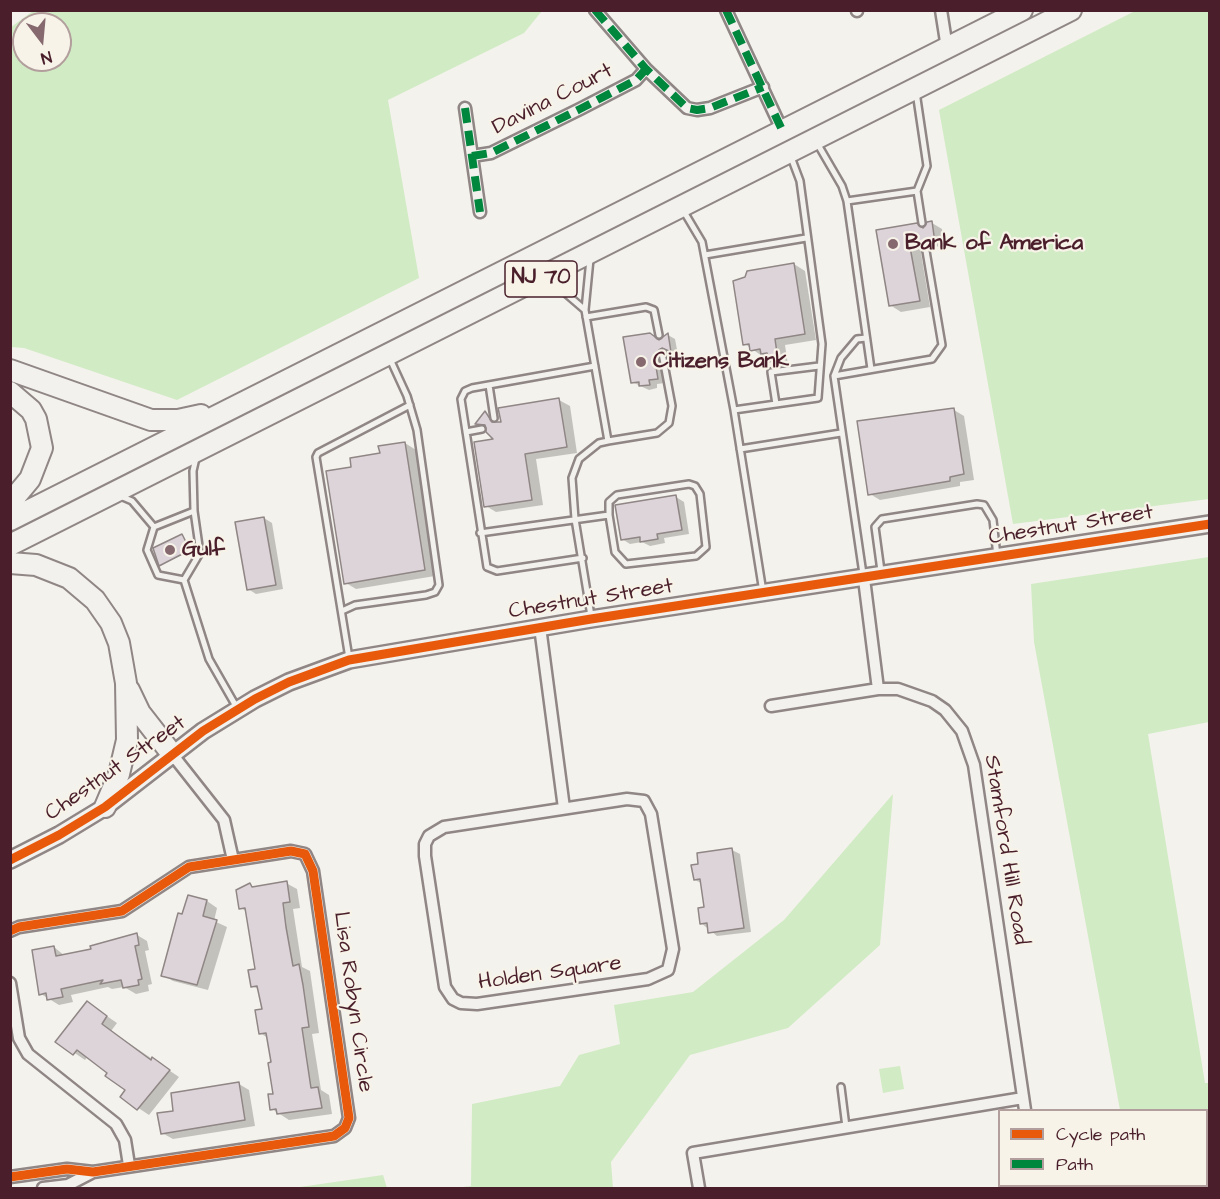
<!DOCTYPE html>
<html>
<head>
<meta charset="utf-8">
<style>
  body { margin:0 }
  #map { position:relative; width:1220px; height:1199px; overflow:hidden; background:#f4f2ec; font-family:"Architects Daughter",sans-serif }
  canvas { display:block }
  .frame { position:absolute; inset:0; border:12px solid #4a1f2b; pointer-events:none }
  .legend { position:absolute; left:998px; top:1109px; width:210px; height:78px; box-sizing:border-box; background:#f7f3e8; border:2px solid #b29e9c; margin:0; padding:8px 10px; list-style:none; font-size:18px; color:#4a1f2b }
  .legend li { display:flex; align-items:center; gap:12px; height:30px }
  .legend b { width:30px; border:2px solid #b29e9c }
  .north { position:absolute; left:12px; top:12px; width:60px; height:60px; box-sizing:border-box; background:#f7f3e8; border:2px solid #b29e9c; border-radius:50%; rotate:164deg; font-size:16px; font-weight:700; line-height:24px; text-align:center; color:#4a1f2b }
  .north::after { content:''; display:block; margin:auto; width:21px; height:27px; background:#86696f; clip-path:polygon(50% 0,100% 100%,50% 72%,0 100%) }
</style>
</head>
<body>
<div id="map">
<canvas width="1220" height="1199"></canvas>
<div class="frame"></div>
<ul class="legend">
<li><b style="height:8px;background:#e8590c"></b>Cycle path</li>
<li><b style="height:8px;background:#00873e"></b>Path</li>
</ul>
<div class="north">N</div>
</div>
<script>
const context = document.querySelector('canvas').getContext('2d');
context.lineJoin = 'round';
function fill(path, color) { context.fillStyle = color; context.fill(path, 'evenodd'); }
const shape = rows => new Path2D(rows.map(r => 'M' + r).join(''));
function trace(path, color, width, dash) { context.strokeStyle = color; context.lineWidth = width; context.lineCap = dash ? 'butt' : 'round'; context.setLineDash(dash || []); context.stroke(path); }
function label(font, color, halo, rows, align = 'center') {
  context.font = font + ' "Architects Daughter",sans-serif'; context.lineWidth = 4.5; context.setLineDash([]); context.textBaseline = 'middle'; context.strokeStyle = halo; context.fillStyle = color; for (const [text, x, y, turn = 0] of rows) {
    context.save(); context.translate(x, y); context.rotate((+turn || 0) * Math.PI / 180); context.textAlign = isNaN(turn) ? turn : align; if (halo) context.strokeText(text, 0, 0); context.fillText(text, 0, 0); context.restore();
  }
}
fill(shape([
  [1137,10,1209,11,1209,499,1013,524,939,110],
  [33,11,33,10,542,11,524,33,388,100,419,278,177,400,24,348,11,347,11,27],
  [24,24,60,24,60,60,24,60],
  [1209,557,1209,722,1148,734,1205,1083,1209,1083,1209,1188,1134,1188,1134,1186,1206,1186,1206,1110,1120,1110,1034,642,1031,584],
  [893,794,880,945,788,1028,690,1055,611,1162,613,1188,454,1188,471,1186,472,1104,560,1086,579,1055,620,1044,614,1005,693,992,784,920],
  [900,1066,904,1089,883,1093,879,1069],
  [383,1175,387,1188,293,1188]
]), '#d1ebc5');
fill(shape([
  [932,223,942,229,945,249,936,246,931,251,921,253,930,307,901,312,890,305,877,231,924,229],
  [794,264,805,271,816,340,785,345,788,365,780,367,769,361,769,357,762,356,745,344],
  [668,335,675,339,678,355,670,352,661,359,665,383,657,384,657,388,649,390,632,382],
  [559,400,570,406,577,453,536,459,543,505,496,512,486,506,497,440,477,423,485,413,498,423],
  [954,410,964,416,974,480,960,482,960,486,880,500,870,494],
  [405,443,416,450,435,576,356,589,346,583,353,468],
  [676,497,684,502,689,534,664,538,665,543,650,546,642,542,630,544,622,539],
  [264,518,272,523,283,589,256,594,248,589],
  [182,535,191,551,160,565],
  [732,850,740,854,751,932,717,936,701,923,706,908,703,884,695,880],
  [286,883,297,889,300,908,293,909,297,935,302,967,310,971,313,992,319,1033,312,1034,321,1090,329,1095,332,1114,289,1120,272,1109,275,1095,272,1063,268,1038,260,1033,263,1011,260,990,252,986,257,970,247,912,241,908,250,885,255,888],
  [207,901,217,908,214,921,227,927,208,990,173,981,163,975,183,916],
  [137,935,147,941,149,950,145,951,152,984,148,985,149,991,136,994,124,987,112,989,108,987,71,995,73,1002,59,1005,41,994,54,947,65,956,93,950],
  [98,1010,117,1023,111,1031,179,1077,149,1115,122,1097,127,1090,110,1072,88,1056,85,1060,57,1041],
  [239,1084,249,1090,255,1126,173,1139,162,1133,175,1112]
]), '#0003');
const building = shape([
  [932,221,935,243,930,244,925,240,920,246,910,247,920,301,889,306,876,230,917,223,923,228,927,222,932,221],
  [794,263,805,334,775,339,778,360,768,362,767,353,761,354,760,349,750,351,749,344,743,345,733,281,745,277,747,271,794,263],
  [650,333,659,340,668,333,671,352,662,348,654,354,658,379,649,380,650,385,639,386,639,382,631,383,623,337,650,333],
  [559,398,567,447,525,454,532,500,484,507,474,442,493,439,486,432,485,425,475,424,485,411,492,422,501,422,498,408,559,398],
  [954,408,964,474,950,477,950,481,868,495,857,421,954,408],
  [405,442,425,570,344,584,326,471,351,467,350,458,380,453,378,446,405,442],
  [676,495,682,530,657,534,658,539,640,542,640,537,621,540,615,505,676,495],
  [264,517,276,585,247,590,235,522,264,517],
  [182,534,190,550,159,566,153,548,182,534],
  [732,848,744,928,708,933,707,923,700,924,698,908,704,907,700,879,694,880,691,865,698,864,697,853,732,848],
  [287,881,290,902,283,903,286,927,293,966,299,964,303,985,309,1027,302,1028,311,1088,318,1087,322,1108,277,1114,276,1109,270,1110,268,1094,273,1094,268,1063,271,1062,266,1033,259,1034,255,1010,262,1009,257,986,251,987,248,970,255,969,245,908,239,909,236,890,250,883,252,887,287,881],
  [188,895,207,900,203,916,217,920,197,985,161,976,178,913,182,914,188,895],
  [137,933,139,945,135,946,142,979,138,980,139,985,123,988,121,980,100,984,103,980,61,989,63,997,47,1000,46,993,39,995,32,950,54,946,56,956,91,949,90,946,137,933],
  [87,1001,107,1016,102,1024,151,1060,152,1057,170,1070,137,1110,120,1097,125,1090,105,1076,107,1073,77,1050,73,1055,55,1042,87,1001],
  [239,1082,245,1120,161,1134,157,1113,173,1111,171,1093,239,1082]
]);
fill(building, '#dcd4d9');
trace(building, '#8f8685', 1.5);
const lane = shape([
  [916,92,927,166,917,191,922,223],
  [817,143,842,186,847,201,871,369],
  [847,201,917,191],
  [683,210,702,242,734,410,763,592],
  [705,255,806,238],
  [549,279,585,310,590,259],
  [585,310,608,441,599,443,579,459,572,478,575,519,591,616],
  [586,317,646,307,654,310,659,335],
  [834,376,932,359,942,345,925,245],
  [489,385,494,418],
  [776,404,771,372,819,366],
  [734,410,818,398,822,344,800,181,791,157],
  [466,432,482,429],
  [608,441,657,433,669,423,672,406,662,353],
  [740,449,841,433],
  [196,458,193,471,194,511,200,553,184,580,209,659,237,708],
  [118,495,132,501,154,527],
  [480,533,609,515,609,502,617,495,689,484,695,486,700,494,706,547,696,556,626,564,615,552,609,515],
  [583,558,497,571,487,567,461,399,465,391,472,388,595,366],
  [881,571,875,527,882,519,977,504,984,505,993,520,997,556],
  [863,574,834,376,841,358,857,339,866,338],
  [184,580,158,575,147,550,154,527,194,511],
  [342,611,355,605,426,595,435,592,439,585,417,430,407,396,390,359],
  [349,658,316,457,318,453,410,405],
  [841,1087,846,1127]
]);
const street = shape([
  [595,10,646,69,687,108,697,110,710,108,763,87],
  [726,10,783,132],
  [857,10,857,11],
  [941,10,947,48],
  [465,108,480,212],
  [472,156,491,153,580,109,636,80,646,69],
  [864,579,878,689],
  [540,627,564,808],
  [771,706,878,689,898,689,932,701,945,710,962,731,974,765,1025,1110],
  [172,754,224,820,233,860],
  [627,799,644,801,651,814,673,949,668,970,648,979,477,1004,461,1003,453,999,445,987,425,856,425,844,429,836,444,827,627,799],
  [10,931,19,927,122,911,189,867,291,851,305,854,313,871,349,1118,345,1128,334,1136,93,1172,67,1169,10,1177],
  [10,983,19,1038,28,1054,116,1124,125,1140,129,1165],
  [1036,1186,1037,1188],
  [43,1188,68,1185,93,1172],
  [699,1188,693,1153,1023,1098]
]);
const secondary = shape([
  [10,860,59,835,105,807,203,731,255,699,289,682,349,660,591,619,1210,524]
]);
const highway = shape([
  [10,370,151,420,178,420,201,415],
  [10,392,31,410,36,419,42,448,30,479,10,503],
  [10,520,1022,10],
  [10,545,1071,10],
  [10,563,36,565,69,578,95,600,111,623,119,643,126,683,127,740,119,774,105,807],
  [129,690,140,713,172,754]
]);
trace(lane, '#8f8685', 10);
trace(street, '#8f8685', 15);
trace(secondary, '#8f8685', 20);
trace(highway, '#8f8685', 24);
trace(lane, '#f2f1ed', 5);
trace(street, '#f2f1ed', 10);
trace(secondary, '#f2f1ed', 15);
trace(highway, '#f2f1ed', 20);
trace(shape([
  [595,10,646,69,687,108,697,110,710,108,763,87],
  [726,10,783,132],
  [857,10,857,11],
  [465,108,480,212],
  [472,156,491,153,580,109,636,80,646,69]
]), '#00873e', 8, [15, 8]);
trace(shape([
  [10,860,59,835,105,807,203,731,255,699,289,682,349,660,591,619,1210,524],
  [10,931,19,927,122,911,189,867,291,851,305,854,313,871,349,1118,345,1128,334,1136,93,1172,67,1169,10,1177]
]), '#e8590c', 9);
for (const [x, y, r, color] of [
  [893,244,6,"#86696f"],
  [641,362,6,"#86696f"],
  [170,550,6,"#86696f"]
]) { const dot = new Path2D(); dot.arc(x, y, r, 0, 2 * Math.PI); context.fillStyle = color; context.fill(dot); trace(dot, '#f7f3e8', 2); }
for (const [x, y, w] of [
  [541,279,72]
]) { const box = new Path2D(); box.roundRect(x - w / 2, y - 18, w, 36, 4.5); context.fillStyle = '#f7f3e8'; context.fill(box); trace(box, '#4a1f2b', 1.5); }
label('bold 21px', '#4a1f2b', null, [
  ["NJ 70",541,279]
]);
label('22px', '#4a1f2b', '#f7f3e8', [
  ["Davina Court",553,100,-27],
  ["Chestnut Street",1071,526,-9],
  ["Chestnut Street",591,600,-9],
  ["Chestnut Street",116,769,-35],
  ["Stamford Hill Road",1005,850,81],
  ["Holden Square",550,974,-8],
  ["Lisa Robyn Circle",352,1002,82]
]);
label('bold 22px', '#4a1f2b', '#f7f3e8', [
  ["Bank of America",905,244],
  ["Citizens Bank",653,362],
  ["Gulf",182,550]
], 'left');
</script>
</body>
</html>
